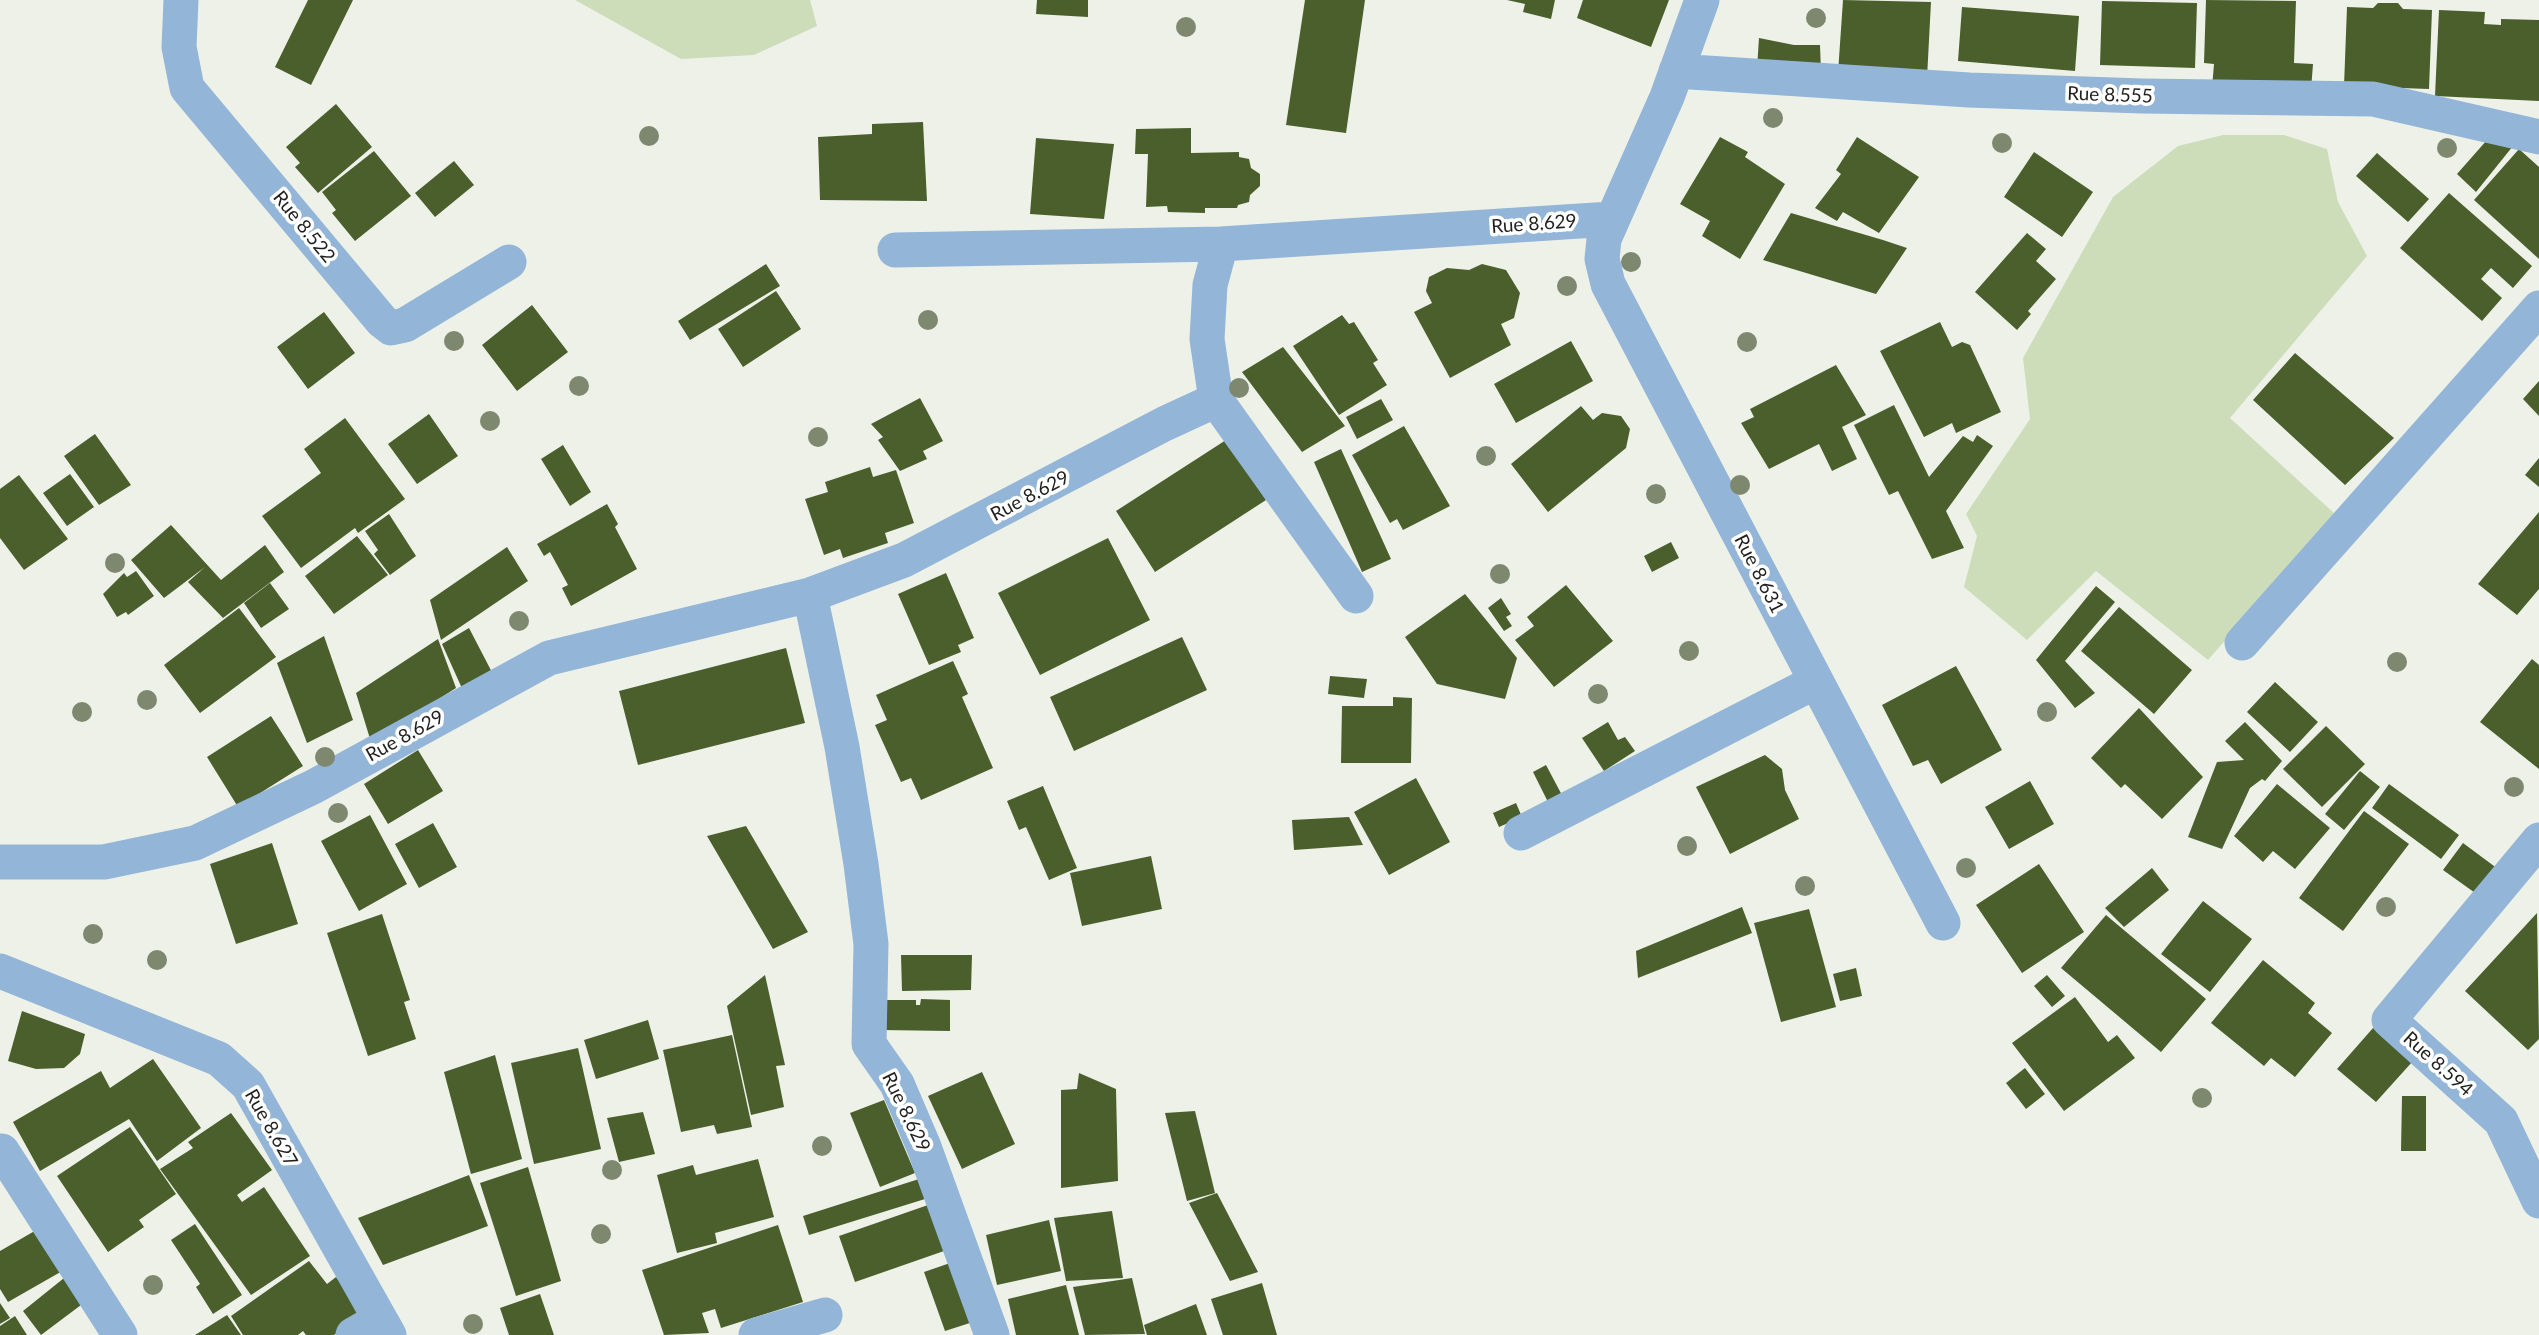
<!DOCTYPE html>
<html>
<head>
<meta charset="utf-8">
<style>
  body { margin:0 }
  canvas { display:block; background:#edf1e8 }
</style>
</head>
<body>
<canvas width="2539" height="1335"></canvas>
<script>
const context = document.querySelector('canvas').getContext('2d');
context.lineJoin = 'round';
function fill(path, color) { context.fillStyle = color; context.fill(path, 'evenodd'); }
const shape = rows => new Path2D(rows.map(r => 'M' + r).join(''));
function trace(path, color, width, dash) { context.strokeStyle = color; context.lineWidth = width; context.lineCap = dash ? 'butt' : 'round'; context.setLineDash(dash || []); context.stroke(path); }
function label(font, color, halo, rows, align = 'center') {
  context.font = font + ' Lato,sans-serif'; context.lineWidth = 7; context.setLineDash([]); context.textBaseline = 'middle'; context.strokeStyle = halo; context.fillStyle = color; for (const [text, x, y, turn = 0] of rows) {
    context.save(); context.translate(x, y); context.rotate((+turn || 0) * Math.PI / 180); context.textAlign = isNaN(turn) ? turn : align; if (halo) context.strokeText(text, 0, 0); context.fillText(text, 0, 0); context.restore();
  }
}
fill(shape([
  [575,0,810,0,817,26,754,55,681,59],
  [2223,135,2284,135,2327,149,2338,202,2367,256,2230,418,2335,514,2208,660,2096,571,2027,640,1964,587,1977,536,1966,514,2030,419,2023,358,2113,197,2178,146]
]), '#cdddba');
fill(shape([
  [308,0,353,0,311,85,275,67],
  [1037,0,1088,0,1088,17,1036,14],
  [1305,0,1365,0,1346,133,1286,125],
  [1507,0,1555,0,1551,19,1523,12,1525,4],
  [1583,0,1669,0,1651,47,1577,18],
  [1843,0,1931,2,1927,78,1838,73],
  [2206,0,2296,1,2294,63,2313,64,2311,90,2212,88,2214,64,2204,63],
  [2102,1,2197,3,2195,68,2100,65],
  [2378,3,2398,3,2403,9,2432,10,2429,89,2344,86,2347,7,2373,8],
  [1962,7,2079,16,2075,71,1958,61],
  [2439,10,2485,12,2484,24,2501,25,2501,19,2539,20,2539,101,2435,96],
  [1759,38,1794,45,1820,45,1821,73,1757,68],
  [336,104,372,147,318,193,295,167,300,163,286,147],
  [923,122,927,201,820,200,818,137,872,134,872,124],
  [1191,128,1191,153,1239,152,1239,157,1249,159,1251,168,1260,174,1260,186,1250,195,1249,202,1238,205,1237,208,1205,208,1205,213,1168,212,1167,206,1146,207,1148,154,1135,154,1136,129],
  [1720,137,1748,152,1745,157,1785,184,1740,259,1702,236,1710,221,1680,204],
  [1857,137,1919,177,1879,233,1843,212,1837,221,1815,208,1841,174,1836,170],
  [1036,138,1114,144,1104,219,1030,214],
  [2487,140,2513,146,2476,192,2457,174],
  [2519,149,2539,167,2539,259,2474,200],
  [374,151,411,196,355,241,332,213,336,210,322,192],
  [2034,152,2093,192,2062,237,2004,197],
  [2377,153,2429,199,2408,222,2356,176],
  [454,161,474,185,435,217,415,193],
  [2449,193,2532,266,2513,288,2491,268,2481,279,2502,298,2482,321,2400,248],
  [1791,213,1883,240,1907,248,1876,294,1763,260],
  [2027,233,2046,249,2036,261,2056,279,2028,311,2031,314,2017,330,1975,292],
  [766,264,780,286,690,340,678,321],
  [1482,264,1506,270,1520,293,1514,318,1501,324,1511,345,1450,378,1414,312,1432,303,1426,291,1429,277,1447,268,1469,270],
  [776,291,801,329,743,367,718,329],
  [532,305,568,352,517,391,482,345],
  [324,312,355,353,308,389,277,347],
  [1342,315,1349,324,1354,322,1378,360,1373,363,1387,385,1339,415,1293,346],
  [1940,322,1952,347,1962,342,1970,345,2001,412,1956,433,1952,423,1924,437,1880,351],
  [1571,341,1593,381,1516,423,1494,384],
  [1283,347,1345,426,1302,452,1242,372],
  [2295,353,2394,438,2345,485,2253,400],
  [1836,365,1866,415,1842,427,1857,459,1832,471,1819,444,1769,469,1741,423,1754,417,1750,409],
  [2539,381,2539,416,2523,399],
  [920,398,943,441,923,451,927,459,900,471,878,440,883,437,871,424],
  [1381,399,1393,420,1357,439,1346,417],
  [1894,405,1929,477,1963,436,1973,442,1977,435,1993,446,1946,511,1964,548,1932,559,1898,491,1889,495,1854,425],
  [1581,406,1593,420,1602,413,1621,416,1630,429,1626,448,1548,512,1511,464],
  [429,414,458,456,417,484,388,444],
  [345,418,405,499,358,533,355,528,301,568,262,516,321,473,304,449],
  [1404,426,1450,506,1403,530,1397,519,1390,523,1352,455],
  [95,434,131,485,99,505,64,456],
  [1226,440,1266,500,1155,572,1116,511],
  [563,445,591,492,570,506,541,459],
  [1341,449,1391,559,1362,572,1314,462],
  [2539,458,2539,487,2525,475],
  [870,467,873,477,896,470,914,523,885,533,888,543,843,558,840,549,824,555,805,499,828,492,825,482],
  [70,474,94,507,67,526,43,493],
  [19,475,68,539,24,570,0,538,0,489],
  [607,504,618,524,615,527,637,569,571,606,562,588,568,585,550,552,544,556,537,544],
  [2539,512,2539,589,2517,615,2478,584],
  [389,514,416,556,390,575,374,554,378,550,365,531],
  [171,525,221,580,265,545,284,572,223,618,188,582,205,567,164,598,131,560],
  [357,536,388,575,334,614,305,576],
  [1108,538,1150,620,1040,675,998,593],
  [1671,542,1679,558,1652,572,1644,556],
  [507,547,528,581,441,640,430,600],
  [136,571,154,596,128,615,126,612,117,617,103,594,124,573,127,577],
  [946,573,974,638,958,645,961,652,929,665,898,594],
  [270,583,289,609,261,628,244,603],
  [1566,585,1613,641,1554,687,1515,640,1534,626,1527,617],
  [2096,586,2115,602,2065,661,2095,693,2075,708,2036,660],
  [1465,594,1517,658,1505,699,1437,684,1405,637],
  [1501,598,1511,614,1506,617,1512,626,1504,631,1488,608],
  [2119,607,2192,670,2154,714,2081,651],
  [239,608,276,657,200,713,164,665],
  [469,628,495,678,465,695,442,644],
  [324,636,353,720,307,743,277,663],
  [1182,637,1207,690,1074,751,1050,697],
  [438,639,456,688,371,742,356,693],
  [786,648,805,723,638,765,619,691],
  [2532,659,2539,665,2539,769,2480,722],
  [953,661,968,694,962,697,993,768,921,800,911,778,901,782,875,725,887,720,876,695],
  [1956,666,2002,750,1941,784,1928,760,1913,766,1882,705],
  [1330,676,1367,679,1364,698,1328,694],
  [2275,682,2318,722,2290,752,2247,712],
  [1393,697,1412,698,1411,763,1341,763,1342,706,1393,706],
  [2139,708,2203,777,2162,819,2125,784,2121,788,2091,758],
  [271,716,303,766,238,807,207,757],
  [1608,722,1618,740,1625,737,1635,751,1604,771,1582,738],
  [2245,722,2282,761,2265,781,2262,779,2250,788,2222,849,2188,837,2217,762,2244,760,2225,741],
  [2326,726,2365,764,2322,807,2283,769],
  [418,750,443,791,388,824,364,784],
  [1765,755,1782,769,1785,790,1799,819,1730,854,1696,787],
  [1546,765,1563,797,1549,804,1533,772],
  [2360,771,2380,787,2344,830,2325,814],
  [1416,778,1450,842,1389,875,1354,812],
  [2030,781,2054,824,2009,849,1985,807],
  [2277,784,2330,828,2295,869,2273,851,2263,862,2234,836],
  [2389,784,2459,835,2441,859,2372,808],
  [1043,786,1077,868,1049,880,1026,827,1019,830,1007,801],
  [1516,803,1522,817,1499,827,1493,813],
  [2364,811,2409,844,2343,931,2299,898],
  [370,815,407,884,359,911,321,841],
  [1349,817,1363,845,1294,850,1292,820],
  [433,823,457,867,419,888,395,844],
  [746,826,808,932,773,949,707,836],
  [272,843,298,924,236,944,210,864],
  [2463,843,2498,869,2478,895,2443,870],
  [1151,856,1162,909,1082,926,1070,873],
  [2039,864,2084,932,2022,973,1976,905],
  [2152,868,2169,890,2124,927,2105,908],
  [2203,901,2252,939,2210,992,2161,954],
  [1742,907,1752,933,1638,978,1636,951],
  [1809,909,1836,1007,1781,1022,1754,923],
  [2537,913,2539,1039,2528,1050,2465,991],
  [382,914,410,1000,404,1002,416,1039,368,1056,327,933],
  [2106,915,2206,999,2161,1052,2061,968],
  [901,955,972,955,971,990,902,991],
  [2263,960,2315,1003,2308,1013,2332,1033,2295,1077,2271,1058,2264,1066,2211,1023],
  [1856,968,1862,996,1840,1001,1833,974],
  [765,975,785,1065,776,1066,784,1107,751,1115,727,1006],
  [2047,975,2065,996,2052,1007,2034,986],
  [2075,997,2108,1042,2117,1035,2135,1058,2064,1111,2012,1043],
  [921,999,950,1000,950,1031,881,1030,882,1000,916,1000,916,1005,920,1005],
  [22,1011,85,1034,80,1054,64,1068,36,1069,8,1061],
  [648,1020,659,1059,596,1079,584,1040],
  [2373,1028,2413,1061,2376,1102,2337,1069],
  [732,1035,752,1127,717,1134,714,1125,681,1132,663,1050],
  [578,1048,601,1149,534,1164,511,1063],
  [495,1055,522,1159,471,1174,444,1072],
  [153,1059,201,1128,157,1161,129,1119,40,1171,13,1122,101,1071,110,1088],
  [2025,1068,2045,1094,2026,1109,2006,1083],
  [982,1072,1015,1144,962,1169,928,1096],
  [1079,1073,1116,1089,1118,1181,1061,1188,1061,1090,1077,1089],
  [2402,1096,2426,1096,2426,1151,2401,1151],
  [884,1100,915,1173,880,1187,850,1113],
  [1195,1111,1215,1193,1187,1201,1165,1113],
  [643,1112,655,1154,619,1162,607,1118],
  [231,1113,272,1170,237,1195,242,1202,264,1187,310,1256,251,1295,160,1169,193,1148,188,1142],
  [130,1127,176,1194,139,1220,144,1227,108,1252,57,1176],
  [758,1159,774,1217,715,1233,717,1243,677,1253,657,1175,693,1165,696,1175],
  [528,1167,561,1281,516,1296,480,1183],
  [469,1175,488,1226,383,1265,358,1218],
  [919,1179,925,1199,809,1235,803,1216],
  [1217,1193,1258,1272,1230,1281,1189,1203],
  [928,1205,944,1251,855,1282,839,1236],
  [1112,1211,1123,1278,1066,1281,1054,1218],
  [1049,1220,1061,1271,997,1285,986,1235],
  [195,1224,242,1295,213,1314,196,1287,200,1284,171,1240],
  [45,1225,71,1266,8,1302,0,1289,0,1251],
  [778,1225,803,1302,721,1328,715,1309,702,1313,709,1333,664,1335,642,1270],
  [309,1261,327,1284,336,1277,363,1313,334,1335,306,1335,303,1331,298,1335,243,1335,231,1316],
  [953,1262,973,1322,945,1331,924,1272],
  [74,1270,93,1296,41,1335,23,1311],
  [1132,1278,1145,1334,1085,1335,1073,1287],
  [1262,1283,1277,1335,1223,1335,1211,1299],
  [1066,1285,1079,1335,1016,1335,1008,1299],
  [540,1294,554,1335,509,1335,500,1308],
  [0,1303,10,1318,0,1324],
  [1196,1304,1207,1335,1147,1335,1144,1325],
  [227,1315,241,1335,195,1335],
  [15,1316,27,1335,0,1335,0,1326]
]), '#4b5f2c');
trace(shape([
  [181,0,179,47,187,88,382,321,391,328,405,325,509,262],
  [1702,0,1667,97,1604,239,1602,259,1608,284,1943,923],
  [1676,71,1969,90,2142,96,2373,99,2539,137],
  [1221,244,1210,285,1207,339,1216,400,1356,596],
  [895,250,1221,244,1611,219],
  [810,595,842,747,861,864,871,944,869,1044,897,1084,924,1147,992,1335],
  [2242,643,2539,308],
  [1521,833,1815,682],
  [2539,840,2389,1020,2501,1121,2539,1201],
  [0,862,104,862,195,843,313,787,549,658,810,595,904,560,1164,424,1216,400],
  [0,971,219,1059,248,1085,389,1335],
  [2,1151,120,1335],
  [353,1335,379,1320],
  [756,1335,825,1315]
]), '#93b5d8', 35);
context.fillStyle = '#7e886e';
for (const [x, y] of [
  [1816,18],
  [1186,27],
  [1773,118],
  [649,136],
  [2002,143],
  [2447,148],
  [1631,262],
  [1567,286],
  [928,320],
  [454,341],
  [1747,342],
  [579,386],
  [1239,388],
  [490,421],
  [818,437],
  [1486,456],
  [1740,485],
  [1656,494],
  [115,563],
  [1500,574],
  [519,621],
  [1689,651],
  [2397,662],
  [1598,694],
  [147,700],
  [82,712],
  [2047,712],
  [325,757],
  [2514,787],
  [338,813],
  [1687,846],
  [1966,868],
  [1805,886],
  [2386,907],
  [93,934],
  [157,960],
  [2202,1098],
  [822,1146],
  [612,1170],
  [601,1234],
  [153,1285],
  [473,1324]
]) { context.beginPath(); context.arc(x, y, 10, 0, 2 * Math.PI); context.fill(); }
label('19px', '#1f201d', '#fff', [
  ["Rue 8.555",2110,95,2],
  ["Rue 8.629",1534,224,-4],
  ["Rue 8.522",304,227,51],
  ["Rue 8.629",1030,496,-28],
  ["Rue 8.631",1759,574,63],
  ["Rue 8.629",405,736,-29],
  ["Rue 8.594",2438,1064,42],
  ["Rue 8.629",906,1112,64],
  ["Rue 8.627",271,1128,60]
]);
</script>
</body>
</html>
